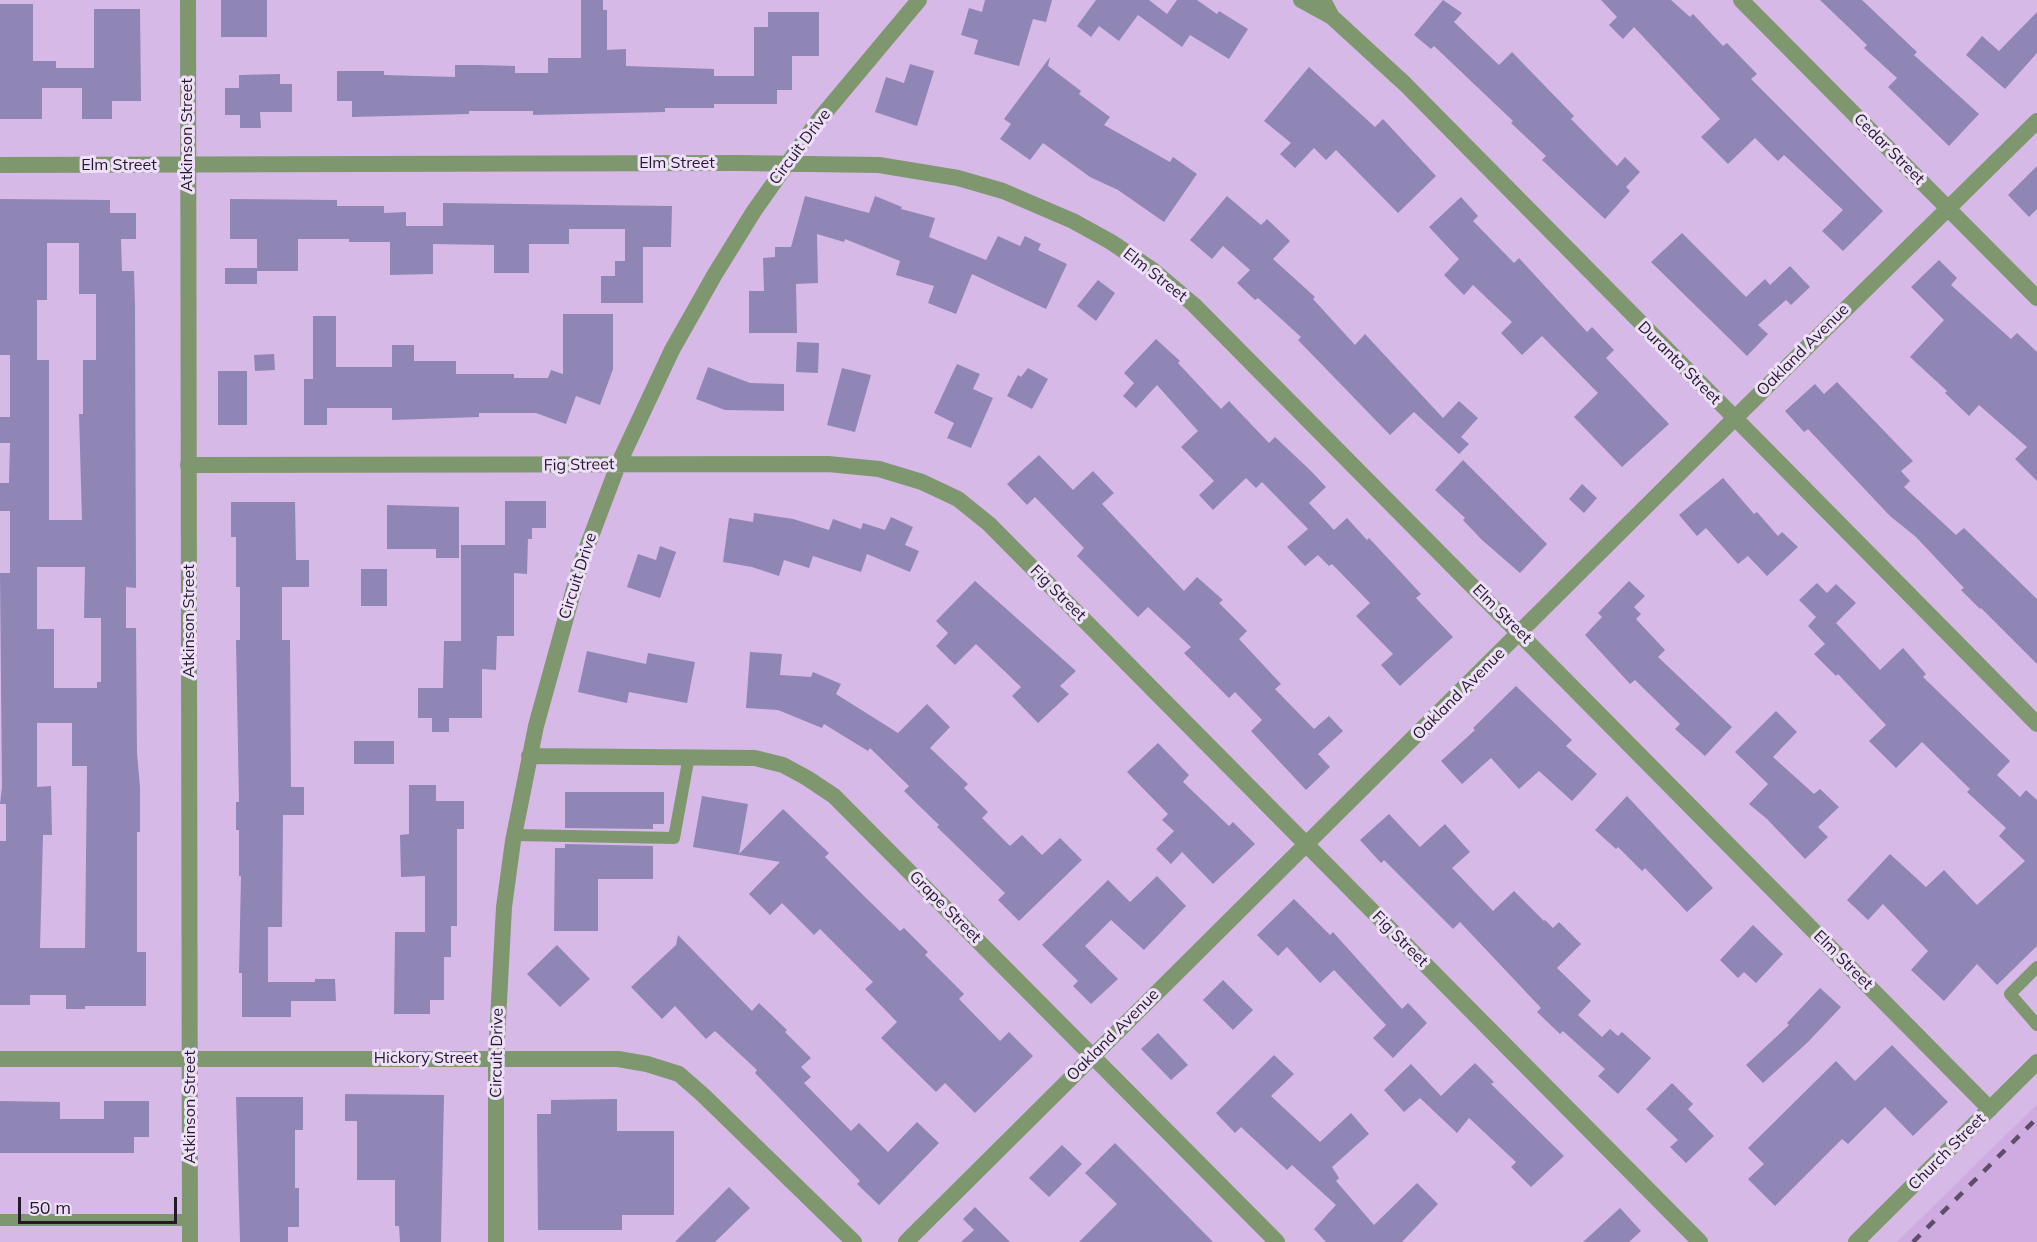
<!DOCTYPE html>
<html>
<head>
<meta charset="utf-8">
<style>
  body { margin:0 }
  #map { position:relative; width:2037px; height:1242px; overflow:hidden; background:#d7b9e8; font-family:Mulish,sans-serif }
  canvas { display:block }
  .scale { position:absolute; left:18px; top:1197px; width:159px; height:27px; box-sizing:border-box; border:3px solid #24192a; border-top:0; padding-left:8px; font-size:18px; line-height:21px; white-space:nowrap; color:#24192a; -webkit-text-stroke:4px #efe0f9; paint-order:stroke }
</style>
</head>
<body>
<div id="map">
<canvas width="2037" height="1242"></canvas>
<div class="scale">50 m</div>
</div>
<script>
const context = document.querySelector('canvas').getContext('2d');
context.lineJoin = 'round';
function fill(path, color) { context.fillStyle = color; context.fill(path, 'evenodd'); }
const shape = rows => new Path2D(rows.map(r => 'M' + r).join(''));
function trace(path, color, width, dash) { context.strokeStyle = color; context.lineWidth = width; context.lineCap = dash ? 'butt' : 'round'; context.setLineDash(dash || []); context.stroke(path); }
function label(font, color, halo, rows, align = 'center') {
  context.font = font + ' Mulish,sans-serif'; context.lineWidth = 6; context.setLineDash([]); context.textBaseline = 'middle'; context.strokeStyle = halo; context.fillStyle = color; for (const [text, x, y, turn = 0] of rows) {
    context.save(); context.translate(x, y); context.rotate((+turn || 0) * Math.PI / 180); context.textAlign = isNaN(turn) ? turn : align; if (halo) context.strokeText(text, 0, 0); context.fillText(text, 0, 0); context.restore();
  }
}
fill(shape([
  [2037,1104,2037,1242,1897,1242]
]), '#ceace2');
fill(shape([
  [221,0,267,0,267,37,221,37],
  [581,0,603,0,603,10,607,10,607,50,626,49,626,66,714,69,714,76,754,76,754,27,768,27,768,12,819,12,819,56,792,56,792,90,777,90,777,104,714,104,714,108,665,108,665,112,533,115,533,111,469,111,469,114,352,117,352,101,337,101,337,71,384,71,384,75,455,77,455,65,479,65,515,66,515,73,548,73,548,58,581,58],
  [985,0,1052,0,1046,22,1033,19,1019,66,974,54,978,40,961,35,969,8,982,12],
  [1096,0,1149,0,1167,14,1177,0,1197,0,1217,14,1219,11,1248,29,1229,59,1190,35,1182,47,1138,15,1119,41,1099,26,1091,37,1077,26],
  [1443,0,1462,13,1454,22,1499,65,1512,52,1574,116,1571,119,1617,166,1625,157,1640,172,1626,187,1630,191,1605,219,1542,160,1546,156,1511,123,1513,121,1434,46,1431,49,1414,35],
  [1601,0,1671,0,1690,17,1693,14,1723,46,1727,43,1757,74,1751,79,1883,211,1843,251,1822,231,1843,210,1784,155,1778,161,1755,138,1728,164,1701,137,1720,119,1634,27,1623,39,1609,25,1617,17],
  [1820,0,1862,0,1917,52,1914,55,1979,114,1949,146,1888,87,1897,78,1864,48,1867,45],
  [0,4,33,4,33,61,56,61,56,68,94,68,94,9,140,9,141,101,112,101,112,119,82,119,82,88,42,88,42,119,0,119],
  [2037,12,2037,53,2005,89,1966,55,1982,36,1999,51],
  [1050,57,1048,66,1081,91,1079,94,1110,117,1104,125,1170,162,1173,157,1197,174,1164,222,1118,190,1090,177,1043,143,1030,160,1000,139,1011,124,1004,119],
  [910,64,934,71,917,126,875,112,886,77,904,83],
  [1309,67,1375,127,1383,119,1436,176,1398,213,1336,150,1326,160,1314,148,1295,168,1280,154,1291,143,1264,121],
  [280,74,280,84,292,84,292,112,260,112,261,128,240,128,240,115,225,115,225,88,239,88,239,75],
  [2037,166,2037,209,2029,217,2008,195],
  [805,196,869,213,875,196,902,207,901,209,935,218,929,237,986,260,998,236,1020,246,1025,236,1041,244,1038,250,1067,264,1046,309,972,274,956,314,928,303,934,286,896,275,900,261,845,239,844,242,817,234,818,283,796,284,797,333,749,333,749,291,764,291,763,258,775,257,775,247,791,247],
  [1227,196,1261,225,1267,219,1290,241,1273,259,1315,297,1313,299,1355,345,1365,334,1443,418,1459,401,1478,418,1461,437,1469,444,1459,454,1414,412,1390,435,1298,340,1301,337,1258,298,1255,300,1237,283,1250,270,1223,246,1212,259,1190,240],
  [1461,197,1478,216,1473,221,1514,263,1519,258,1587,332,1592,327,1614,350,1606,358,1669,424,1622,467,1574,417,1598,393,1542,336,1522,355,1501,333,1512,322,1473,285,1464,295,1444,275,1459,259,1429,227],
  [0,199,110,200,110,213,136,213,136,239,121,239,122,271,134,271,135,307,136,588,126,587,126,628,136,628,137,753,140,787,140,832,137,832,137,952,146,952,146,1006,85,1006,85,1009,66,1009,66,995,30,995,30,1005,0,1005,0,841,6,841,6,804,0,804,2,787,0,573,10,573,10,511,0,511,0,483,9,483,10,443,0,443,0,417,10,417,10,355,0,355],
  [47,243,79,243,79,294,96,294,96,360,83,360,83,414,79,414,82,520,49,520,49,360,37,360,37,300,47,300],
  [37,567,85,567,84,618,101,618,101,682,97,682,97,688,54,688,54,629,37,629],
  [37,723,72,723,72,766,87,766,85,948,40,948,43,835,52,835,51,786,37,787],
  [230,199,337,200,337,206,384,206,384,213,406,212,406,226,443,226,443,203,672,206,671,247,643,247,643,303,601,303,601,276,615,276,615,261,625,261,625,229,569,229,569,244,529,244,529,273,494,273,494,245,433,244,433,274,390,275,390,242,349,242,349,239,298,239,298,271,257,271,257,239,230,239],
  [1682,233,1746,297,1765,279,1770,285,1790,266,1810,287,1791,305,1786,300,1758,325,1768,334,1747,356,1651,262],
  [1939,260,1957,278,1951,285,2011,339,2017,333,2037,352,2037,481,2015,459,2027,447,1979,405,1969,416,1945,393,1947,391,1910,357,1944,320,1911,287],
  [225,268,257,268,257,284,225,284],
  [1098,280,1115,293,1096,321,1077,306],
  [563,314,613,314,613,369,600,405,576,396,566,424,536,413,479,413,479,417,392,420,392,408,327,408,327,425,304,425,304,379,313,379,313,316,336,316,336,367,392,367,392,345,414,345,414,361,456,361,456,374,514,374,514,378,548,378,551,370,563,374],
  [1156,339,1180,361,1178,363,1221,409,1229,401,1269,443,1275,437,1310,470,1326,487,1309,503,1334,530,1347,518,1367,540,1369,538,1421,594,1416,598,1453,637,1400,686,1381,665,1393,654,1356,616,1370,603,1332,564,1329,566,1318,555,1305,566,1287,547,1308,529,1262,482,1256,488,1246,478,1213,510,1199,495,1214,481,1181,447,1198,431,1157,385,1136,408,1123,396,1134,383,1124,373],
  [797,342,819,343,818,373,796,372],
  [274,354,275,370,255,371,254,355],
  [957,364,980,374,973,389,993,398,971,448,947,438,954,423,934,413],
  [708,367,750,383,784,384,784,411,725,410,696,399],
  [842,368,871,375,855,432,827,425],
  [1028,368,1048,379,1032,409,1007,396,1018,375,1021,377],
  [218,371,247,371,247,425,218,425],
  [1837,382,1913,461,1901,471,1910,481,1904,487,1956,535,1964,528,2037,599,2037,664,1981,608,1980,609,1961,590,1964,588,1916,537,1890,516,1808,429,1804,432,1785,411,1815,384,1824,394],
  [1039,455,1073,490,1093,471,1114,493,1102,504,1184,591,1197,577,1223,600,1219,603,1247,631,1239,639,1281,684,1275,689,1314,729,1329,716,1343,731,1318,754,1330,767,1306,790,1251,731,1262,720,1235,692,1229,698,1184,653,1191,647,1148,607,1138,617,1077,556,1084,548,1035,497,1027,505,1007,484],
  [1463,460,1547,544,1520,573,1482,540,1463,520,1465,518,1435,490],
  [1723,478,1754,514,1757,512,1778,536,1782,532,1798,547,1767,576,1748,556,1738,564,1706,528,1697,536,1679,515],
  [1582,484,1597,498,1584,513,1569,499],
  [505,501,546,501,546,528,532,528,532,539,528,539,527,574,514,573,514,636,497,636,496,670,482,669,482,718,449,718,449,732,432,732,432,718,418,718,418,688,443,688,444,641,461,641,461,545,505,545],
  [231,502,295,502,296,560,309,560,309,587,282,587,282,640,290,640,291,787,304,787,304,815,283,815,282,927,268,927,268,982,315,982,315,979,335,979,336,1001,291,1001,291,1017,242,1017,242,973,239,973,241,876,239,876,239,830,236,830,236,802,239,802,236,640,240,640,240,587,236,587,236,537,231,537],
  [387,505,459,507,459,558,436,558,436,549,387,549],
  [754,513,793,519,829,530,833,519,861,529,863,523,885,530,891,517,913,527,905,545,919,551,910,572,867,554,861,572,813,556,809,568,784,560,779,576,752,567,723,562,729,518,753,522],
  [660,546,676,552,660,598,627,587,638,554,656,560],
  [361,569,387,569,387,606,361,606],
  [975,581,1076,671,1060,686,1069,694,1038,723,1012,696,1021,687,976,644,955,665,936,646,948,633,936,621],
  [1629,581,1645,596,1634,607,1641,614,1636,619,1665,650,1658,657,1732,727,1705,756,1675,729,1680,724,1635,680,1630,684,1585,635,1602,617,1598,613],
  [1817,583,1827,593,1836,584,1856,603,1836,623,1880,670,1903,648,1926,674,1923,677,2010,761,1997,775,2020,797,2026,790,2037,800,2037,946,1997,985,1977,964,1944,1001,1911,970,1928,951,1883,904,1868,920,1847,900,1890,854,1926,887,1944,870,1977,905,2025,861,1999,836,2006,828,1967,792,1970,789,1922,742,1896,768,1869,741,1886,725,1838,674,1836,676,1814,654,1825,644,1808,626,1816,617,1799,600],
  [587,651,646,664,648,653,695,662,687,703,629,692,627,703,578,692],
  [750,652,782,654,780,675,811,677,813,672,841,684,836,694,898,733,927,704,950,727,930,748,968,784,964,788,988,812,982,818,1010,846,1022,835,1042,855,1060,838,1082,860,1019,921,998,900,1005,893,937,827,939,825,904,791,909,786,870,748,868,751,824,724,822,728,778,710,746,708],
  [1516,686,1572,740,1566,746,1597,774,1572,801,1539,771,1519,789,1491,758,1462,784,1441,761,1475,730,1473,728],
  [1776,711,1797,732,1773,757,1814,794,1820,789,1839,807,1818,827,1828,837,1805,859,1767,819,1749,804,1768,784,1735,752],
  [354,741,394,741,394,764,354,764],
  [1158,743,1189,775,1183,782,1229,826,1233,822,1255,844,1213,884,1182,852,1171,864,1156,849,1174,831,1162,820,1168,814,1127,772],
  [409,785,436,785,436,801,464,801,464,829,457,829,457,926,451,926,451,957,444,957,444,1000,430,1000,430,1014,394,1014,395,932,425,932,425,876,401,877,400,835,409,834],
  [565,792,664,792,664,824,653,824,653,829,565,828],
  [702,796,748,804,739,854,783,809,829,853,825,857,866,898,900,931,904,928,928,952,925,955,964,994,959,999,1000,1041,1009,1032,1033,1056,975,1113,945,1083,936,1092,881,1038,897,1022,865,989,873,982,820,929,814,935,782,903,770,915,749,894,780,862,693,847],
  [1627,796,1713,888,1687,912,1645,868,1642,871,1618,847,1616,849,1595,830],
  [1389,814,1420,847,1445,824,1470,852,1452,868,1493,911,1514,891,1544,921,1545,920,1553,928,1559,922,1581,944,1557,968,1591,1001,1578,1015,1602,1037,1610,1029,1618,1036,1622,1032,1651,1058,1618,1094,1598,1076,1605,1069,1563,1031,1560,1034,1537,1012,1541,1008,1460,922,1453,929,1384,860,1381,863,1360,840],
  [565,844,653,846,653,879,598,879,598,931,554,931,555,848,565,848],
  [1157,876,1186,906,1144,950,1111,920,1085,946,1118,979,1091,1004,1073,986,1078,981,1042,945,1108,880,1130,902],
  [1294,899,1330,935,1333,932,1402,1009,1408,1003,1427,1023,1393,1058,1373,1038,1386,1025,1334,970,1320,983,1287,947,1278,956,1257,935],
  [1753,925,1783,954,1756,983,1744,972,1738,978,1720,960],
  [678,935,752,1011,759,1003,787,1030,785,1032,811,1058,801,1067,811,1077,804,1083,851,1131,859,1123,888,1152,917,1122,939,1143,879,1205,857,1184,860,1181,755,1073,757,1070,715,1031,706,1039,675,1006,662,1019,631,987,676,945],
  [557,945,590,979,560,1007,527,974],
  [1223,980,1253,1010,1233,1030,1203,1000],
  [1820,988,1841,1007,1808,1042,1763,1083,1746,1065,1789,1025,1787,1023],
  [1158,1033,1188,1065,1171,1080,1141,1049],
  [1892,1045,1948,1102,1913,1136,1885,1107,1848,1144,1842,1139,1775,1206,1748,1179,1764,1164,1748,1148,1836,1061,1855,1081],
  [1274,1055,1294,1074,1271,1096,1320,1142,1351,1113,1369,1134,1332,1167,1339,1178,1336,1181,1374,1225,1417,1183,1438,1204,1402,1242,1326,1242,1314,1229,1336,1205,1292,1165,1287,1170,1241,1127,1235,1133,1216,1113],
  [1475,1063,1494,1082,1491,1084,1564,1156,1531,1187,1511,1167,1516,1162,1469,1118,1457,1133,1420,1098,1404,1112,1384,1090,1411,1064,1441,1096],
  [1672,1083,1693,1104,1688,1109,1714,1136,1686,1163,1670,1147,1678,1140,1646,1109],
  [345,1094,444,1095,441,1242,400,1242,399,1226,395,1226,395,1180,357,1180,357,1121,345,1121],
  [236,1097,303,1097,303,1130,295,1130,295,1188,299,1188,299,1227,288,1227,288,1242,240,1242],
  [617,1099,617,1131,674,1131,674,1215,622,1215,622,1230,538,1230,537,1114,551,1114,551,1100],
  [0,1101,60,1102,60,1119,104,1119,104,1101,149,1101,149,1137,134,1137,134,1153,0,1153],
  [1115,1143,1147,1175,1213,1242,1079,1242,1117,1204,1085,1173],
  [1062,1145,1082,1164,1049,1197,1029,1178],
  [729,1187,750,1208,715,1242,675,1242],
  [975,1207,1010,1242,961,1242,974,1230,963,1219],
  [1620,1208,1641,1231,1629,1242,1583,1242]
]), '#8f86b6');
trace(shape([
  [515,835,674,838,689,756],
  [2037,967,2010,994,2037,1025],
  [0,1220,190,1220]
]), '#7f976e', 12);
trace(shape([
  [1301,0,1332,17],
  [1323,0,1332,17,1405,84,2037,724],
  [1741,0,2037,298],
  [0,165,738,163,879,165,958,178,1003,191,1073,221,1111,242,1154,271,1194,305,1990,1109],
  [188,465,828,464,879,469,922,482,958,499,989,524,1700,1242],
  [529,756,755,758,783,765,807,778,834,796,1277,1242],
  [0,1059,618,1059,647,1064,679,1074,703,1095,854,1242],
  [496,1242,496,1058,504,907,513,841,536,726,581,563,618,465,672,350,715,274,754,211,817,122,919,0],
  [906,1242,1734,419,2037,121]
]), '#7f976e', 16);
trace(shape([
  [188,0,190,1242],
  [1856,1242,2037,1062]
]), '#7f976e', 16);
trace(shape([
  [1913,1242,2037,1118]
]), '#5f4d68', 4.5, [10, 10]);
label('16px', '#24192a', '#efe0f9', [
  ["Atkinson Street",187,135,-90],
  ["Circuit Drive",800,147,-53],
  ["Cedar Street",1889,149,45],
  ["Elm Street",677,163],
  ["Elm Street",119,165],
  ["Elm Street",1155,275,38],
  ["Oakland Avenue",1803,350,-45],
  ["Duranta Street",1679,363,45],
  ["Fig Street",579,465,-1],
  ["Circuit Drive",578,576,-72],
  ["Fig Street",1058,593,45],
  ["Elm Street",1502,614,45],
  ["Atkinson Street",189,621,-90],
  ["Oakland Avenue",1459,694,-45],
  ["Grape Street",945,907,45],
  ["Fig Street",1400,939,45],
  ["Elm Street",1843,960,45],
  ["Oakland Avenue",1113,1035,-45],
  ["Circuit Drive",497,1053,-89],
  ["Hickory Street",426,1058],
  ["Atkinson Street",190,1107,-90],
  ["Church Street",1947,1152,-45]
]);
</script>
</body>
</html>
